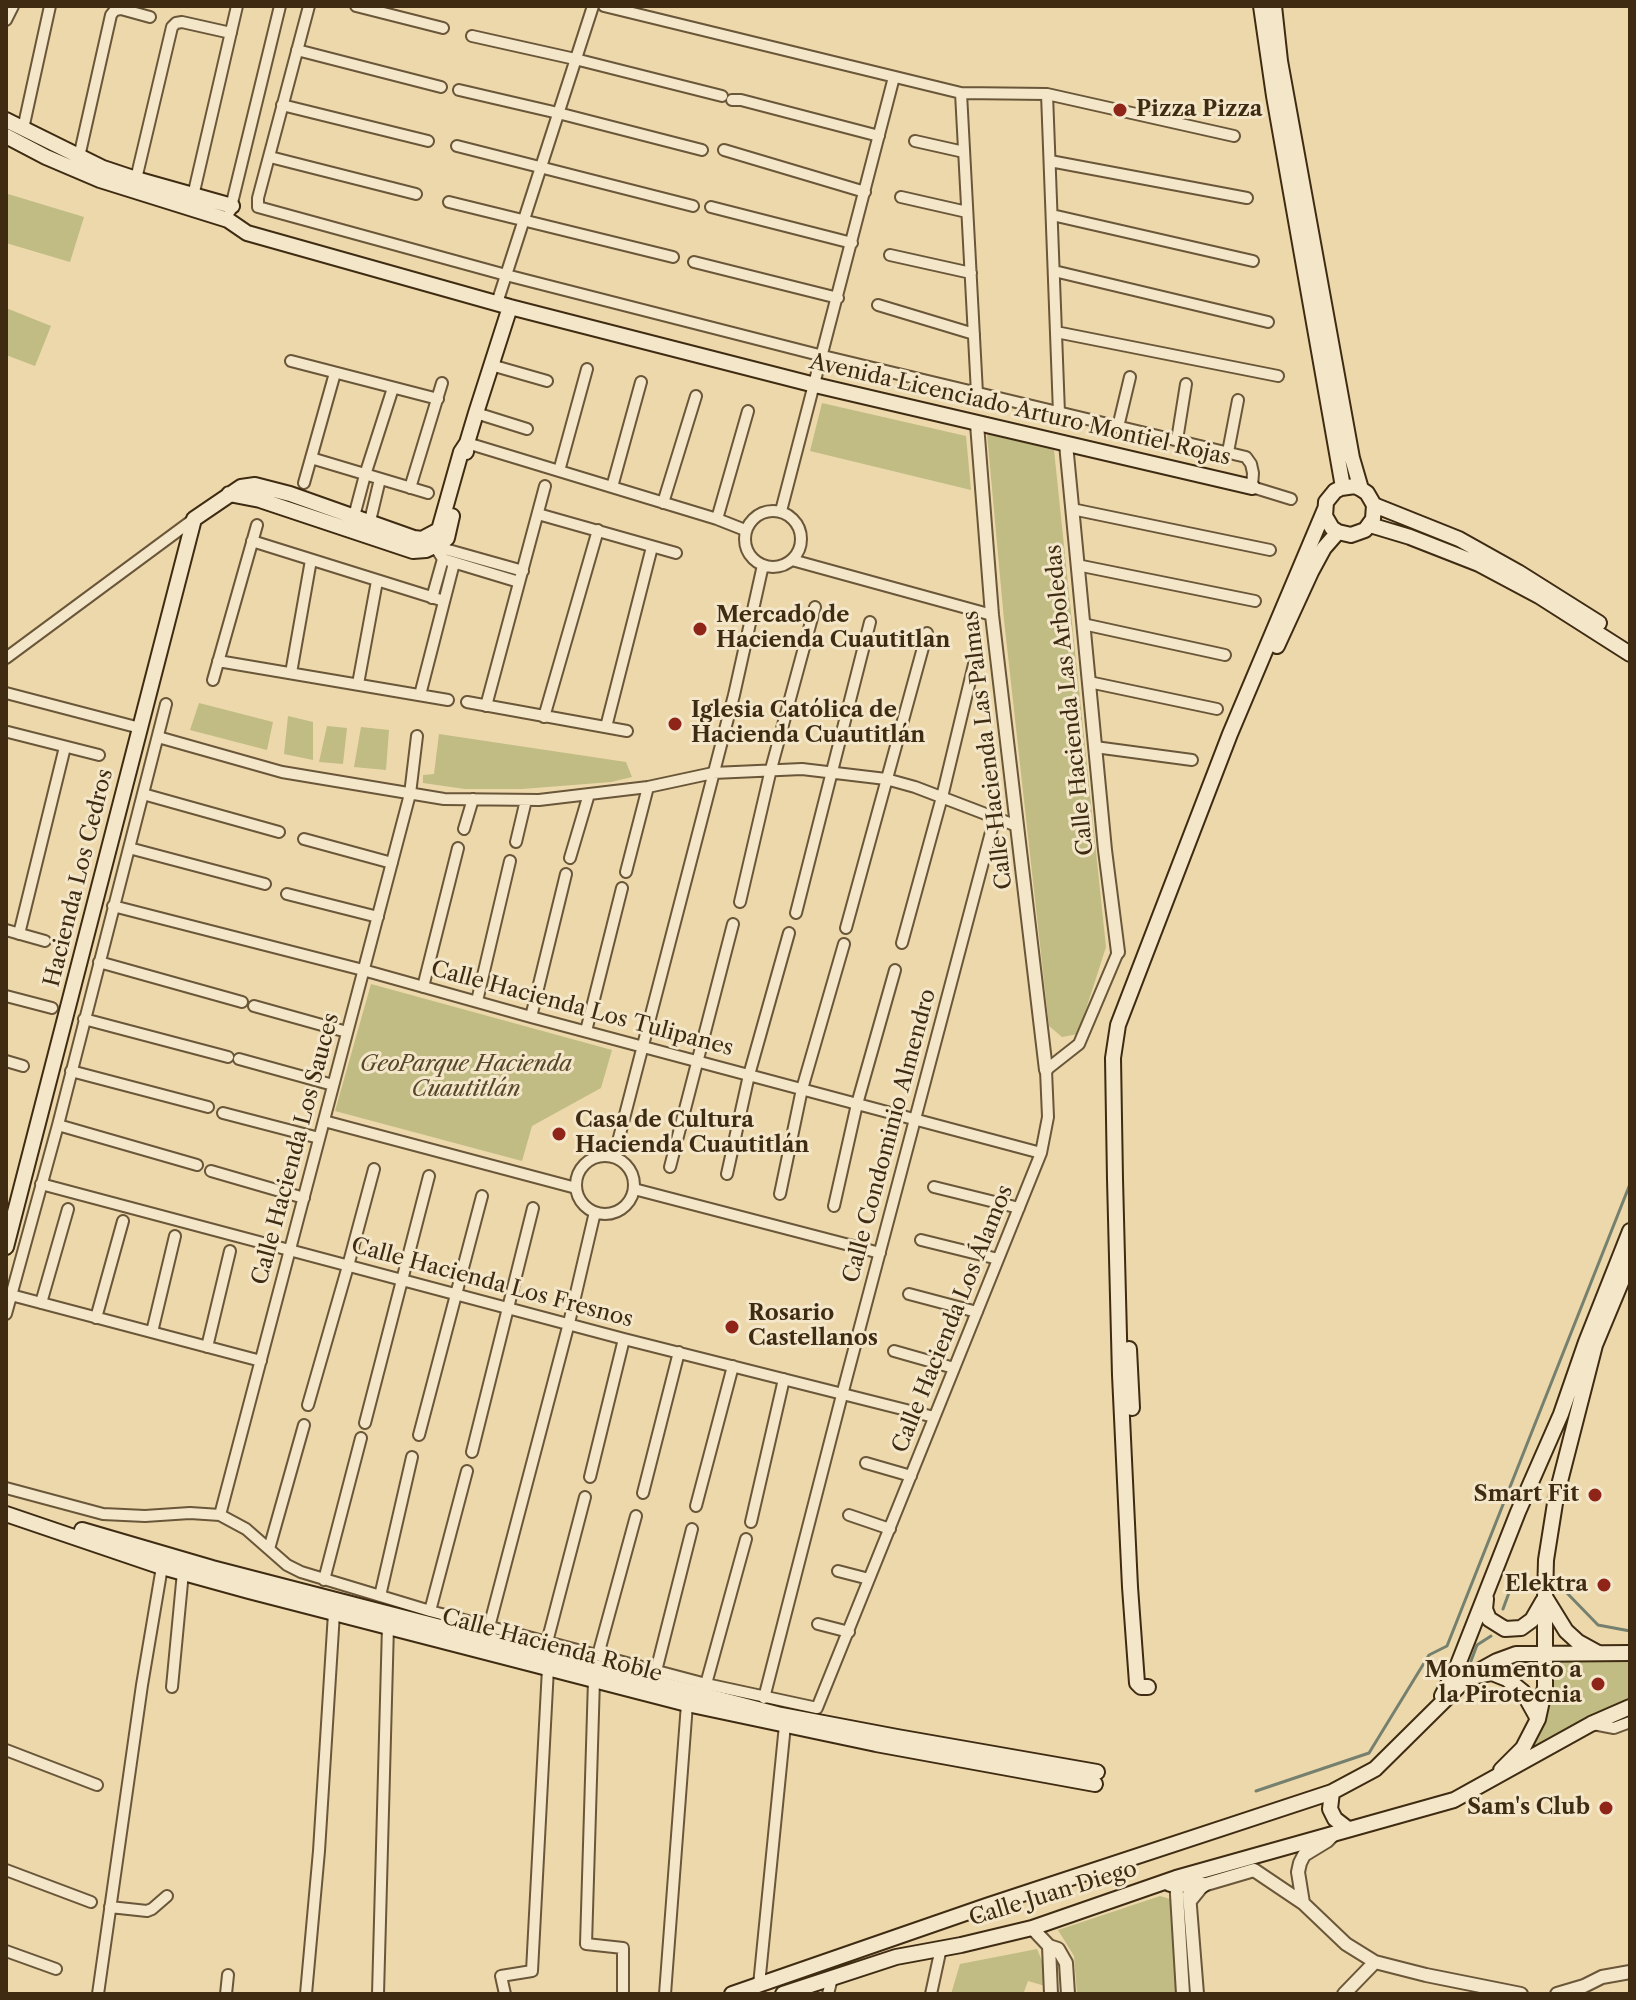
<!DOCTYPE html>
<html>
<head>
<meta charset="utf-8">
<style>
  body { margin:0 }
  #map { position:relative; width:1636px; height:2000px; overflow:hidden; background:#edd8ac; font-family:"Libre Caslon Text",serif }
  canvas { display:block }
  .frame { position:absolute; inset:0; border:8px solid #3e2b12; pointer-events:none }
</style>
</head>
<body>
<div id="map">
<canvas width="1636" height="2000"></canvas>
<div class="frame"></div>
</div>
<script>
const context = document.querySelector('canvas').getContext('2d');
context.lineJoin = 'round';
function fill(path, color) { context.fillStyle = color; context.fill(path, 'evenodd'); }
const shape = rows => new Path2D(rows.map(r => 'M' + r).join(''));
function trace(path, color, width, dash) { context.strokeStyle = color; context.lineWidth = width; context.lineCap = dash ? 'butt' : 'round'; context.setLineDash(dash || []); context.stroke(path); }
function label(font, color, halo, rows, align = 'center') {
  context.font = font + ' "Libre Caslon Text",serif'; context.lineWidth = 6; context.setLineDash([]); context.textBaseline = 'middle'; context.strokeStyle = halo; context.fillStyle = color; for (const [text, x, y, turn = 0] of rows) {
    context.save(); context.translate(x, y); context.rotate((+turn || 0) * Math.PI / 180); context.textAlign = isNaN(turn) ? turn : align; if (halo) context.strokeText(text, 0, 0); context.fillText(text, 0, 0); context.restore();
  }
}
fill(shape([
  [8,194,84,217,70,262,6,243,6,201],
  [6,308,51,326,35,366,6,355],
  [822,403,966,436,971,490,810,451],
  [987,434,1054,450,1106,947,1078,1034,1062,1037,1049,1026,1004,620],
  [199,703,273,722,267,750,190,730],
  [288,716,313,722,313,760,284,754],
  [327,726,347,728,343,764,319,762],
  [361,727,389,730,386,770,354,767],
  [439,734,626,762,632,777,611,782,522,789,465,789,423,783,423,775,434,774],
  [371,984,612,1050,601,1088,532,1126,522,1161,335,1111],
  [1630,1653,1630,1708,1491,1780,1537,1723,1545,1654],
  [1160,1896,1170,1899,1176,1994,1077,1994,1074,1956,1058,1930],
  [1037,1949,1046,1970,1045,1986,1028,1981,1024,1992,1019,1992,1018,1994,951,1994,960,1964]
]), '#c0bc84');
trace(shape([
  [1556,1589,1566,1592,1598,1625,1630,1631],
  [1503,1609,1510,1590,1533,1587],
  [1471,1661,1477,1645,1491,1636],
  [1256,1791,1369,1753,1429,1655,1447,1646,1630,1184]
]), '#75806e', 3);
const minor = shape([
  [309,6,258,198,258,207,506,275,823,356,1246,457,1251,464,1253,473,1252,487,1291,499],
  [356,6,443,28],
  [604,6,961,93,1047,94,1234,136],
  [6,20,13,6],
  [472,36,575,59,722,96],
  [297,50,441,87],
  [459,90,558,113,702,150],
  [961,93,977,393],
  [1047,94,1059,413],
  [732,100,741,100,879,136],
  [282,105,428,141],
  [23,129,50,6],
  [915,141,964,152],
  [457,146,693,206],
  [724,150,865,192],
  [79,157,111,15,115,10,121,9,150,17],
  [270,157,416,194],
  [1050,161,1247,198],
  [136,179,172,27,176,23,182,22,231,33],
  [193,196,237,6],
  [901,197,967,212],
  [449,202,673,257],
  [711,207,852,243],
  [230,211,280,6],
  [1052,215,1253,261],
  [890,255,971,273],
  [694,262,838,298],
  [1054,271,1268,322],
  [497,303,593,6],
  [878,305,974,334],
  [1056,332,1278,376],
  [291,361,438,399],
  [491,365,547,381],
  [476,413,527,429],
  [1118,427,1130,377],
  [1177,440,1186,384],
  [467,443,717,519,745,530],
  [1228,452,1238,400],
  [311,458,428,493],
  [559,471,587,369],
  [304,483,335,373],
  [612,487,641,382],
  [410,488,442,383],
  [663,503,696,396],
  [1072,509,1270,550],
  '745 539a28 28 0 1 1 56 0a28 28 0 1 1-56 0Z',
  [781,511,894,77],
  [538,514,676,553],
  [717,519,748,411],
  [353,520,365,475,393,388],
  [369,525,380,479],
  [252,541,444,601],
  [432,542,443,559,519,582],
  [434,546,523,571],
  [792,560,992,615],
  [1077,565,1255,601],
  [432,598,443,559],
  [1083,624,1225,655],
  [6,658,194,519],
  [218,661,448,700],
  [291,673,311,560],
  [213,680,257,525],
  [1089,682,1217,709],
  [358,684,377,581],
  [6,693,140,728],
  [420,695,454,563],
  [467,702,627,731],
  [486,706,545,486],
  [544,717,598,530],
  [606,727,652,547],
  [8,732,99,755],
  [158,737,282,772,444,799,539,800,648,787,713,773,802,769,886,779,915,787,1017,826],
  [1095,747,1192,760],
  [143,794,279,832],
  [464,829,473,799],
  [304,839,392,863],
  [516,842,526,800],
  [129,848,265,884],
  [570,858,589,794],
  [626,872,648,787],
  [287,894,378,917],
  [740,902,771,769,815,607],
  [113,906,363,970,531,1017,1041,1153],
  [796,913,870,622],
  [846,928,927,633],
  [6,930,45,941],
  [19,934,65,747],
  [902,943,942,797,976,656],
  [99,962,242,1002],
  [423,987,458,848],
  [6,996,52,1008],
  [477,1001,510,861],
  [254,1006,347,1032],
  [531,1017,566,874],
  [84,1019,228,1057],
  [586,1031,622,888],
  [239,1059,333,1085],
  [6,1061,23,1066],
  [71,1071,208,1107],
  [223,1113,319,1138],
  [324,1121,576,1188],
  [58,1125,197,1165],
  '576 1185a29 29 0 1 1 58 0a29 29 0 1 1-58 0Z',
  [614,1157,734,695,763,565],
  [670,1167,733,924],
  [211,1171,304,1198],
  [727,1174,749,1075,789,933],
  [41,1184,624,1339,934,1417],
  [934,1187,1019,1208],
  [634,1189,880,1253],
  [780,1194,802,1089,844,944],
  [834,1206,857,1104,895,970],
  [921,1240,998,1259],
  [909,1294,977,1312],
  [11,1295,261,1361],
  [41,1303,68,1209],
  [6,1314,58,1125,166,704],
  [96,1318,123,1221],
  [152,1332,175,1236],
  [207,1347,230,1251],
  [894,1351,954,1368],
  [308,1405,348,1266,374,1169],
  [365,1423,429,1176],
  [419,1435,482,1196],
  [472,1452,533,1208],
  [866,1463,911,1476],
  [590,1477,624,1339],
  [6,1488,103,1514,145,1516,190,1513,220,1515,246,1529,287,1565,301,1572,430,1611,706,1684,817,1708,1041,1153,1048,1117,1046,1070,1079,1044,1118,952],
  [643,1493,679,1352],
  [696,1506,733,1366],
  [220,1515,410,794,417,736],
  [849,1515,890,1529],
  [751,1522,784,1379],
  [269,1549,304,1425],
  [838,1571,869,1579],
  [324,1580,361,1438],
  [380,1596,412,1457],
  [430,1611,467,1471],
  [818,1624,849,1632],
  [489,1627,569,1323,595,1212],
  [547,1642,585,1497],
  [598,1655,636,1516],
  [656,1671,692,1529],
  [594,1680,586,1944,623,1948,623,1994],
  [706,1684,746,1539],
  [172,1687,183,1572],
  [764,1698,842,1395,995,817],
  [1593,1724,1614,1728,1630,1722],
  [6,1750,97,1785],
  [6,1870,91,1902],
  [110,1907,147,1911,152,1909,167,1896],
  [6,1951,56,1969],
  [759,1985,785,1725],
  [98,1994,142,1685,162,1567],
  [226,1994,228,1975],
  [306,1994,319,1851,334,1613],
  [378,1994,388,1626],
  [505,1994,501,1976,532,1971,548,1668],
  [665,1994,687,1704],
  [828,1994,832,1978],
  [931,1994,941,1948]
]);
const tertiary = shape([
  [977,424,992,615,1046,1070],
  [1066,444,1105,850,1118,952],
  [1176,1878,1183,1994],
  [1189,1894,1197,1994],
  [1190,1901,1203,1885,1254,1870,1303,1903,1346,1944,1375,1962,1426,1975,1521,1994],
  [1303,1903,1298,1872,1300,1863,1304,1855,1327,1841,1333,1835],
  [1032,1928,1049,1946,1058,1949,1066,1963,1068,1994],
  [1049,1946,1051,1994],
  [1344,1994,1375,1962],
  [1557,1994,1584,1986,1602,1977,1630,1972]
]);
const secondary = shape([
  [1261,6,1274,96,1343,487],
  [1274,6,1280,61,1352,458,1361,489,1367,493,1374,505,1373,519,1365,530,1351,535,1338,532,1332,528,1325,516,1326,502,1335,491,1341,488,1355,486,1361,489],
  [6,120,103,168,136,179,232,206],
  [6,136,46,157,100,180,228,220,247,233,510,307,815,385,1252,487],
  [466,452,467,443,476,413,510,307],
  [229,494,260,500,413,551,426,550,441,543,447,538,452,516],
  [1374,505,1459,539,1518,572,1599,623],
  [1370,525,1410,537,1479,564,1539,596,1630,654],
  [1277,646,1311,572,1324,548,1338,532],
  [6,1247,194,519,241,487,255,485,290,494,414,538,422,539,439,530,461,452,467,443],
  [1129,1349,1132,1408],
  [6,1514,162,1567,249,1591,687,1704,876,1744,1095,1784],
  [82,1530,212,1568,781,1715,897,1737,1097,1772],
  [1545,1597,1566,1631,1578,1642,1598,1653],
  [1486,1599,1485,1609,1489,1619,1505,1629,1521,1628,1532,1620,1543,1601],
  [1476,1676,1492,1673,1507,1679,1523,1692,1538,1719],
  [1148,1687,1141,1687,1137,1683,1130,1587,1120,1375,1115,1179,1113,1058,1118,1025,1230,734,1325,509],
  [1442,1696,1457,1667,1518,1512,1561,1414,1586,1342,1630,1231],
  [1501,1770,1523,1748,1538,1719,1545,1687,1545,1597,1546,1560,1556,1497,1595,1345,1630,1261],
  [1332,1792,1330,1809,1335,1819,1348,1829],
  [1170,1884,1203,1885],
  [732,1994,986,1906,1332,1792,1375,1769,1468,1677,1497,1661,1516,1654,1630,1653],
  [783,1994,896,1957,961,1945,1032,1928,1176,1878,1454,1800,1591,1724,1630,1707]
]);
trace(minor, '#6a5638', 14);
trace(tertiary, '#6a5638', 16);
trace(secondary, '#3e2b12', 18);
trace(minor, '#f3e6c9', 10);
trace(tertiary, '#f3e6c9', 12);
trace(secondary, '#f3e6c9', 14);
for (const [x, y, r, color] of [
  [1120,110,8,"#8f2418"],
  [700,629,8,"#8f2418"],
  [675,724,8,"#8f2418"],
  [559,1134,8,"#8f2418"],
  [732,1327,8,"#8f2418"],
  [1595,1495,8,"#8f2418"],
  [1604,1585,8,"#8f2418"],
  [1598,1684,8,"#8f2418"],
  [1606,1808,8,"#8f2418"]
]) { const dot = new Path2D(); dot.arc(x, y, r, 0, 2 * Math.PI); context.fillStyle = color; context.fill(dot); trace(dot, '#f3e6c9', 3); }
label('bold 22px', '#3e2b12', '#f3e6c9', [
  ["Pizza Pizza",1136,110],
  ["Mercado de",716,616],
  ["Hacienda Cuautitlan",716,641],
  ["Iglesia Católica de",691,711],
  ["Hacienda Cuautitlán",691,736],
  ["Casa de Cultura",575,1121],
  ["Hacienda Cuautitlán",575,1146],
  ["Rosario",748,1314],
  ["Castellanos",748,1339],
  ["Smart Fit",1579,1495,"right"],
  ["Elektra",1588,1585,"right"],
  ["Monumento a",1582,1671,"right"],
  ["la Pirotecnia",1582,1696,"right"],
  ["Sam's Club",1590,1808,"right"]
], 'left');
label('22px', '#3e2b12', '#f3e6c9', [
  ["Avenida Licenciado Arturo Montiel Rojas",1020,410,13],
  ["Calle Hacienda Las Arboledas",1070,700,-96],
  ["Calle Hacienda Las Palmas",988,750,-97],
  ["Hacienda Los Cedros",79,878,-76],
  ["Calle Hacienda Los Tulipanes",582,1009,15],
  ["Calle Condominio Almendro",890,1136,-75],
  ["Calle Hacienda Los Sauces",296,1149,-75],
  ["Calle Hacienda Los Fresnos",492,1283,15],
  ["Calle Hacienda Los Álamos",953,1319,-68],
  ["Calle Hacienda Roble",552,1646,15],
  ["Calle Juan Diego",1053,1894,-17]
]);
label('italic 22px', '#584829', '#f3e6c9', [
  ["GeoParque Hacienda",466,1065],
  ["Cuautitlán",466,1090]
]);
</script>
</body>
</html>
